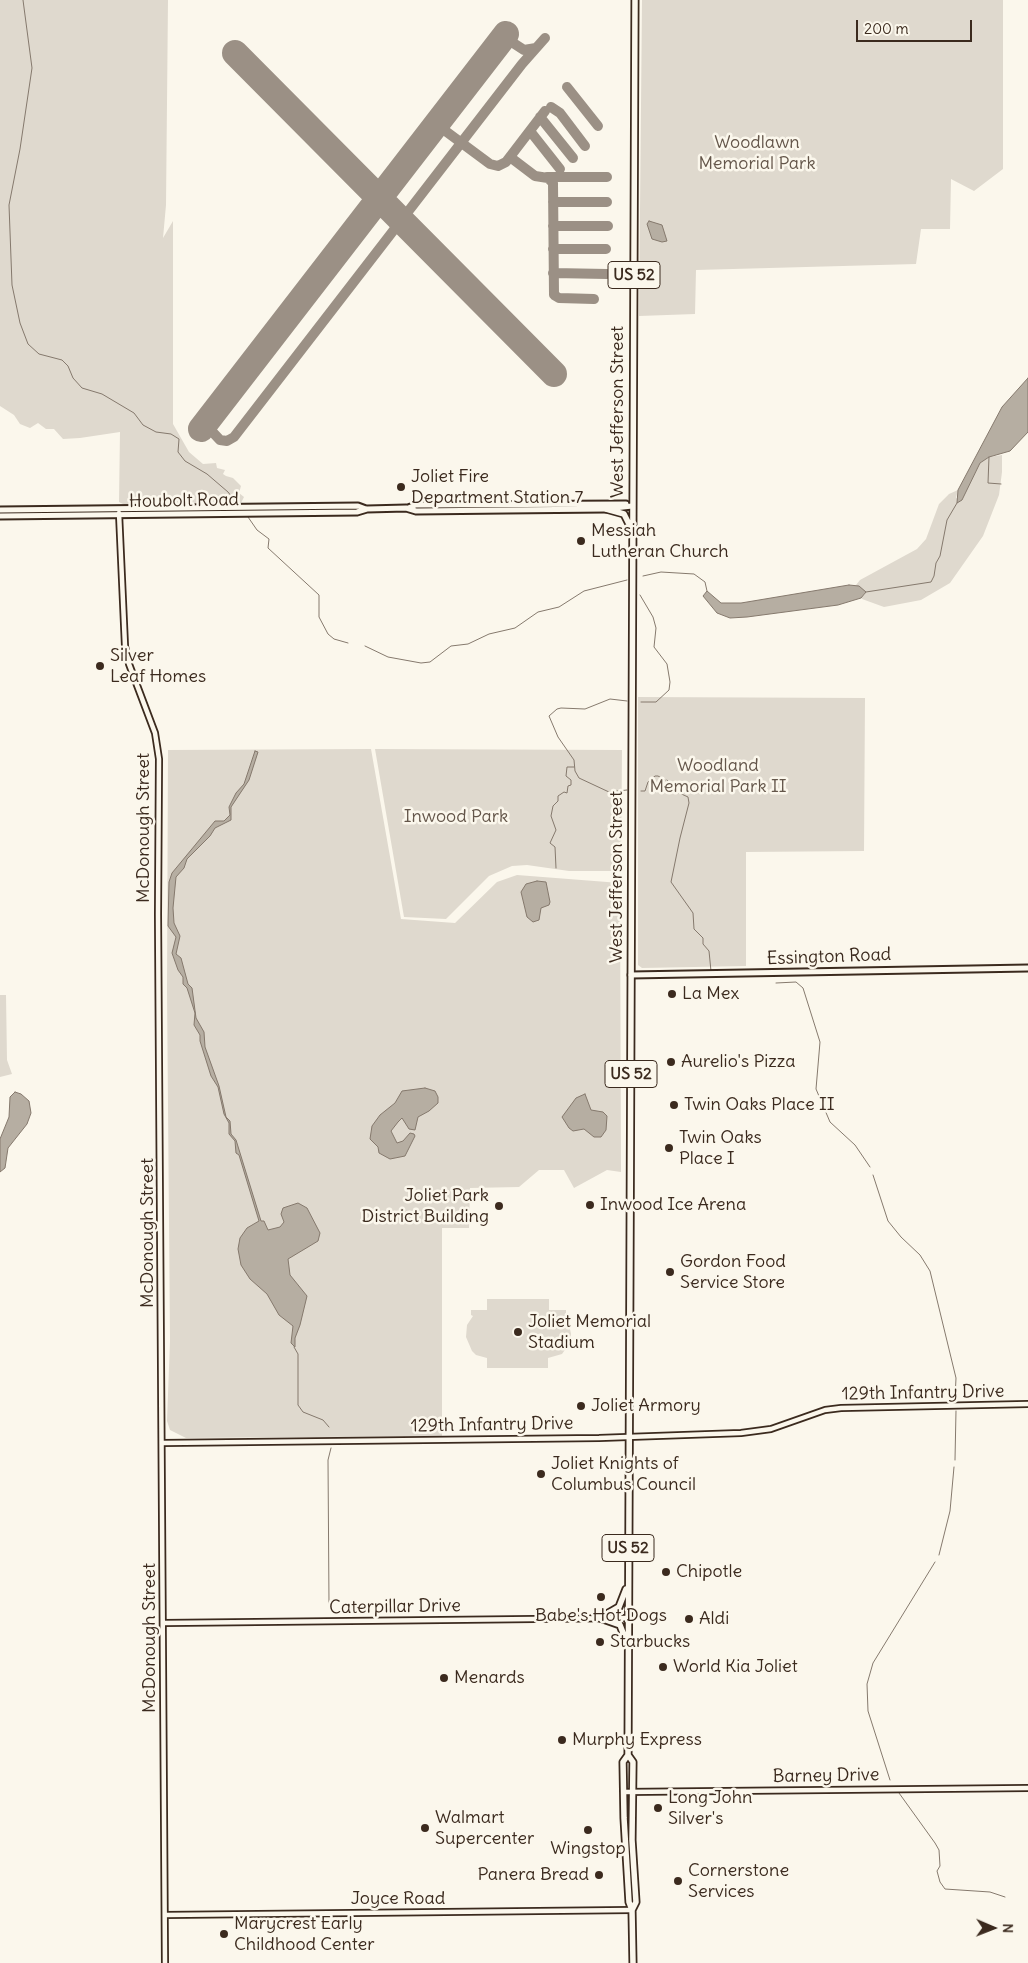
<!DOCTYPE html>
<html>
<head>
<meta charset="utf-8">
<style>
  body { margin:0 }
  #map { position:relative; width:1028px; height:1963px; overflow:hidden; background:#fbf7ec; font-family:Delius,sans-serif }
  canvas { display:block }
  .north { position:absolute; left:968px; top:1903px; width:50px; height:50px; -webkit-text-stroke:4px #fbf7ec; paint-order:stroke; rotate:91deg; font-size:14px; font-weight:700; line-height:20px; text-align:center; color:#3b2a1e }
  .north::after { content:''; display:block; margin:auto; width:18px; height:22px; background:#3b2a1e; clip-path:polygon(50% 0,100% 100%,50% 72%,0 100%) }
  .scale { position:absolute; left:856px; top:20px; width:116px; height:22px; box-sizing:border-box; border:2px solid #3b2a1e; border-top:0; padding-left:6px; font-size:15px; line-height:18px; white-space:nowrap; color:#3b2a1e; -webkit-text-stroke:4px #fbf7ec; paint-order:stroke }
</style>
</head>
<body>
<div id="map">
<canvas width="1028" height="1963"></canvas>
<div class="north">N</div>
<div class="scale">200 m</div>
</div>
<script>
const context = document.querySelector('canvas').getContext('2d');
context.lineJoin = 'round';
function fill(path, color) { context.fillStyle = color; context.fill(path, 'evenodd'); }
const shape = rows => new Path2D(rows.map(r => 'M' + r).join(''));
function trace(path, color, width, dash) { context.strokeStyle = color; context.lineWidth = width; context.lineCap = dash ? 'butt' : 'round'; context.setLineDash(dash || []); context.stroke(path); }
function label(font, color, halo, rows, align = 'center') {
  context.font = font + ' Delius,sans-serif'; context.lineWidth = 5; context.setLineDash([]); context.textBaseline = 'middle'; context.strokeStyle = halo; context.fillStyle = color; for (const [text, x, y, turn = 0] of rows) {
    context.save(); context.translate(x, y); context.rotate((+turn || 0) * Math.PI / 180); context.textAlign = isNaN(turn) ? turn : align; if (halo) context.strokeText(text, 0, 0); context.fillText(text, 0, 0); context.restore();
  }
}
fill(shape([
  [0,0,168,0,166,205,163,238,173,221,173,424,189,452,203,464,216,463,217,468,225,470,223,474,226,476,233,478,241,486,239,493,244,497,240,505,129,507,119,502,120,432,80,438,63,439,54,429,46,429,38,423,30,428,20,424,14,415,0,406],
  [642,0,1003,0,1003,169,974,191,951,179,950,229,921,229,916,264,696,270,695,314,639,316],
  [1002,455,1002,472,999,495,983,536,950,583,921,600,884,607,862,599,861,598,865,594,856,585,860,580,917,549,926,539,939,504,949,494,958,490,956,498,962,500,979,464,989,457],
  [638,697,865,698,864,851,746,852,746,966,642,968,638,965],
  [371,749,401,919,455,923,497,882,517,875,620,883,621,1172,607,1170,574,1188,564,1170,539,1170,519,1187,470,1188,469,1228,442,1228,442,1436,186,1438,170,1430,167,1421,170,1341,167,989,168,750],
  [375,749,622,750,621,871,569,871,527,865,512,866,489,876,446,919,404,917],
  [0,995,6,995,7,1060,12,1074,0,1077],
  [487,1299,549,1299,549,1310,566,1310,566,1316,562,1316,569,1324,571,1334,569,1344,562,1354,548,1358,548,1368,487,1368,487,1358,476,1355,472,1351,466,1337,467,1325,473,1316,471,1315,471,1310,487,1310]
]), '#dfd9ce');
const water = shape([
  [649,221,662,225,667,241,662,242,652,239,647,224,649,221],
  [1028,378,1028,432,1010,451,989,457,980,463,962,500,957,503,958,490,1002,407,1028,378],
  [849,585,859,586,866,592,861,598,838,605,747,617,730,618,717,613,703,596,707,591,721,603,741,603,849,585],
  [255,751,258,752,249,780,231,807,231,820,215,828,210,836,187,859,184,868,176,877,173,908,174,923,180,936,176,954,181,958,188,984,192,988,196,1018,204,1032,205,1047,219,1086,226,1117,230,1121,231,1134,236,1140,261,1221,264,1221,268,1230,280,1227,284,1222,281,1214,283,1208,298,1203,307,1208,320,1233,318,1241,288,1259,290,1275,307,1296,300,1325,295,1338,295,1347,291,1343,293,1326,279,1315,267,1294,250,1279,241,1265,238,1249,240,1238,247,1228,259,1221,239,1155,236,1153,235,1141,229,1134,229,1123,224,1114,218,1087,211,1076,200,1041,200,1035,194,1025,195,1013,187,988,183,984,183,977,178,970,172,953,176,937,168,926,169,882,172,873,215,821,224,821,230,815,229,807,236,793,244,784,255,751],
  [537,881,546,882,550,902,549,905,541,908,539,920,533,922,527,917,521,892,526,884,537,881],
  [425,1088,435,1091,438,1097,438,1103,429,1111,418,1117,415,1130,409,1129,402,1118,398,1122,391,1131,397,1143,403,1141,410,1133,414,1134,415,1136,405,1156,390,1159,379,1153,378,1147,370,1139,372,1126,380,1115,395,1103,402,1091,425,1088],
  [15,1092,21,1094,29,1101,31,1113,27,1124,8,1148,5,1168,0,1172,0,1139,9,1117,10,1097,15,1092],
  [585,1094,591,1110,603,1112,607,1116,606,1130,601,1137,594,1137,584,1129,573,1131,569,1128,562,1117,576,1098,585,1094]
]);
fill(water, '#b6aea2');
trace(water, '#85796d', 1);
trace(shape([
  [23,0,32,68,20,149,9,205,12,285,20,323,28,344,39,354,62,360,68,366,73,378,82,388,102,394,134,413,143,425,156,432,171,434,179,439,178,452,185,461,207,474,228,492,237,503],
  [989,457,988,483,1001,484],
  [248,517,257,530,269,539,268,548,319,595,319,617,328,634,334,639,348,643],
  [643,576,661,572,694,574,705,582,707,591],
  [866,592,931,582,934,576,936,563,940,556,947,520,957,503],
  [640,595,653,617,656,628,654,647,667,664,670,682,669,690,656,702,641,702],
  [365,646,388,657,421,663,430,662,451,646,468,644,489,634,515,628,538,612,559,607,584,591,627,580],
  [627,701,610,699,585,709,561,708,557,709,549,716,558,737,574,760,575,771,579,778,609,792,627,790],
  [667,780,677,792,688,797,689,803,680,838,671,882,693,913,694,929,703,938,703,944,709,951,711,971],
  [641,791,645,791,648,782,655,776,658,776,665,780],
  [556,868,555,847,550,843,556,830,551,816,553,806,558,801,558,796,564,792,567,793,568,786,571,785,571,780,566,776,567,767,574,767],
  [776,983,796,982,803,988,820,1042,816,1089,830,1122,855,1145,870,1167],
  [873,1175,888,1221,901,1237,920,1255,930,1271,956,1378,955,1399],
  [294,1347,298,1354,298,1405,303,1412,323,1420,329,1427],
  [955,1460,956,1411],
  [939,1555,950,1511,954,1467],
  [329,1604,328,1460,331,1448],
  [890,1780,868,1711,867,1684,873,1663,935,1562],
  [899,1793,935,1843,939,1850,940,1866,937,1871,940,1882,945,1889,990,1892,1005,1897]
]), '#85796d', 1);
trace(shape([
  [504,37,524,50,536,48],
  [567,87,598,126],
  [551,107,560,113,585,146],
  [540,117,573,158],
  [436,124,490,164,498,166,506,162,545,111],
  [530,131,560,169],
  [510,157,535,176,548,178,553,183,554,295,559,298,594,299],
  [547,177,607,177],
  [553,202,607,202],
  [553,226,608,226],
  [553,249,606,249],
  [553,273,607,274],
  [205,424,220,440,227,441,234,437,522,64,545,38]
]), '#9b9085', 10);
trace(shape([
  [235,53,554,374],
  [201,429,506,34]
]), '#9b9085', 26);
const tertiary = shape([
  [119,513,125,646,129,664,155,733,159,759,158,914,165,1963],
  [163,1443,599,1438,741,1433,771,1429,825,1410,841,1408,1028,1404],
  [164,1623,627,1618],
  [624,1792,1028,1788],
  [165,1915,632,1910]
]);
const secondary = shape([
  [408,508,416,505,626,504],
  [0,510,358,506,366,509],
  [0,516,357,512,367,509,406,508,416,511,506,510,606,509,632,506],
  [631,975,1028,968]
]);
const primary = shape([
  [606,509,624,514,631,528],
  [600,1618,619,1607,626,1589],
  [600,1618,620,1625,625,1638],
  [628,1755,633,1762,632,1840,636,1902,632,1910],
  [633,1963,632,1910,629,1902,624,1818,623,1762,628,1755,635,0]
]);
trace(tertiary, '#3b2a1e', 8);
trace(secondary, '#3b2a1e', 9);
trace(primary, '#3b2a1e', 9);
trace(tertiary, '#fbf7ec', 4.5);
trace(secondary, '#fbf7ec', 5);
trace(primary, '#fbf7ec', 5.5);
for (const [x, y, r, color] of [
  [401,487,5,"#3b2a1e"],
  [581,541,5,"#3b2a1e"],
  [100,666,5,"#3b2a1e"],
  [672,994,5,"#3b2a1e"],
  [671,1062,5,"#3b2a1e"],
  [674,1105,5,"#3b2a1e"],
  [669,1148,5,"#3b2a1e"],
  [590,1205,5,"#3b2a1e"],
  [499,1206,5,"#3b2a1e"],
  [670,1272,5,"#3b2a1e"],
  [518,1332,5,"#3b2a1e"],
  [581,1406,5,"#3b2a1e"],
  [541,1474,5,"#3b2a1e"],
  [666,1572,5,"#3b2a1e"],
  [601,1597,5,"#3b2a1e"],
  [689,1619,5,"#3b2a1e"],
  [600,1642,5,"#3b2a1e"],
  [663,1667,5,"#3b2a1e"],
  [444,1678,5,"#3b2a1e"],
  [562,1740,5,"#3b2a1e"],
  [658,1808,5,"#3b2a1e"],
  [425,1828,5,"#3b2a1e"],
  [588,1830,5,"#3b2a1e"],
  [599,1875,5,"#3b2a1e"],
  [678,1881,5,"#3b2a1e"],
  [224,1934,5,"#3b2a1e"]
]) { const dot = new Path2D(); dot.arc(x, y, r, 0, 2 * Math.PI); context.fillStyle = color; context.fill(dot); trace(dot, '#fbf7ec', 2); }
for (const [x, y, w] of [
  [634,275,52],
  [631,1074,52],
  [628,1548,52]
]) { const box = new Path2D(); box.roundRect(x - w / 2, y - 13.5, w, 27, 4); context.fillStyle = '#fbf7ec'; context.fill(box); trace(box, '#3b2a1e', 1); }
label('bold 16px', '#3b2a1e', null, [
  ["US 52",634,275],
  ["US 52",631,1074],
  ["US 52",628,1548]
]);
label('18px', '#64564a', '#fbf7ec', [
  ["Woodlawn",757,143],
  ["Memorial Park",757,164],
  ["Woodland",718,766],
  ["Memorial Park II",718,787],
  ["Inwood Park",456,817]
]);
label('18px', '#3b2a1e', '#fbf7ec', [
  ["West Jefferson Street",618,412,-90],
  ["Houbolt Road",184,501,-1],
  ["McDonough Street",144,828,-90],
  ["West Jefferson Street",617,877,-90],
  ["Essington Road",829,957,-2],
  ["McDonough Street",148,1233,-90],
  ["129th Infantry Drive",923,1393,-1],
  ["129th Infantry Drive",492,1425,-1],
  ["Caterpillar Drive",395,1607,-1],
  ["McDonough Street",150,1638,-90],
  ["Barney Drive",826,1776,-1],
  ["Joyce Road",398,1899]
]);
label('18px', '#3b2a1e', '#fbf7ec', [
  ["Joliet Fire",411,477],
  ["Department Station 7",411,498],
  ["Messiah",591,531],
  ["Lutheran Church",591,552],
  ["Silver",110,656],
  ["Leaf Homes",110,677],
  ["La Mex",682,994],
  ["Aurelio's Pizza",681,1062],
  ["Twin Oaks Place II",684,1105],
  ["Twin Oaks",679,1138],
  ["Place I",679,1159],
  ["Joliet Park",489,1196,"right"],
  ["District Building",489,1217,"right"],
  ["Inwood Ice Arena",600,1205],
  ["Gordon Food",680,1262],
  ["Service Store",680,1283],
  ["Joliet Memorial",528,1322],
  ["Stadium",528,1343],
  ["Joliet Armory",591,1406],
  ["Joliet Knights of",551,1464],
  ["Columbus Council",551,1485],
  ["Chipotle",676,1572],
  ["Babe's Hot Dogs",601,1616,"center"],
  ["Aldi",699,1619],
  ["Starbucks",610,1642],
  ["World Kia Joliet",673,1667],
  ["Menards",454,1678],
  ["Murphy Express",572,1740],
  ["Long John",668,1798],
  ["Silver's",668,1819],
  ["Walmart",435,1818],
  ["Supercenter",435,1839],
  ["Wingstop",588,1849,"center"],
  ["Cornerstone",688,1871],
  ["Services",688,1892],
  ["Panera Bread",589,1875,"right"],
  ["Marycrest Early",234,1924],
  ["Childhood Center",234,1945]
], 'left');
</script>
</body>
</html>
